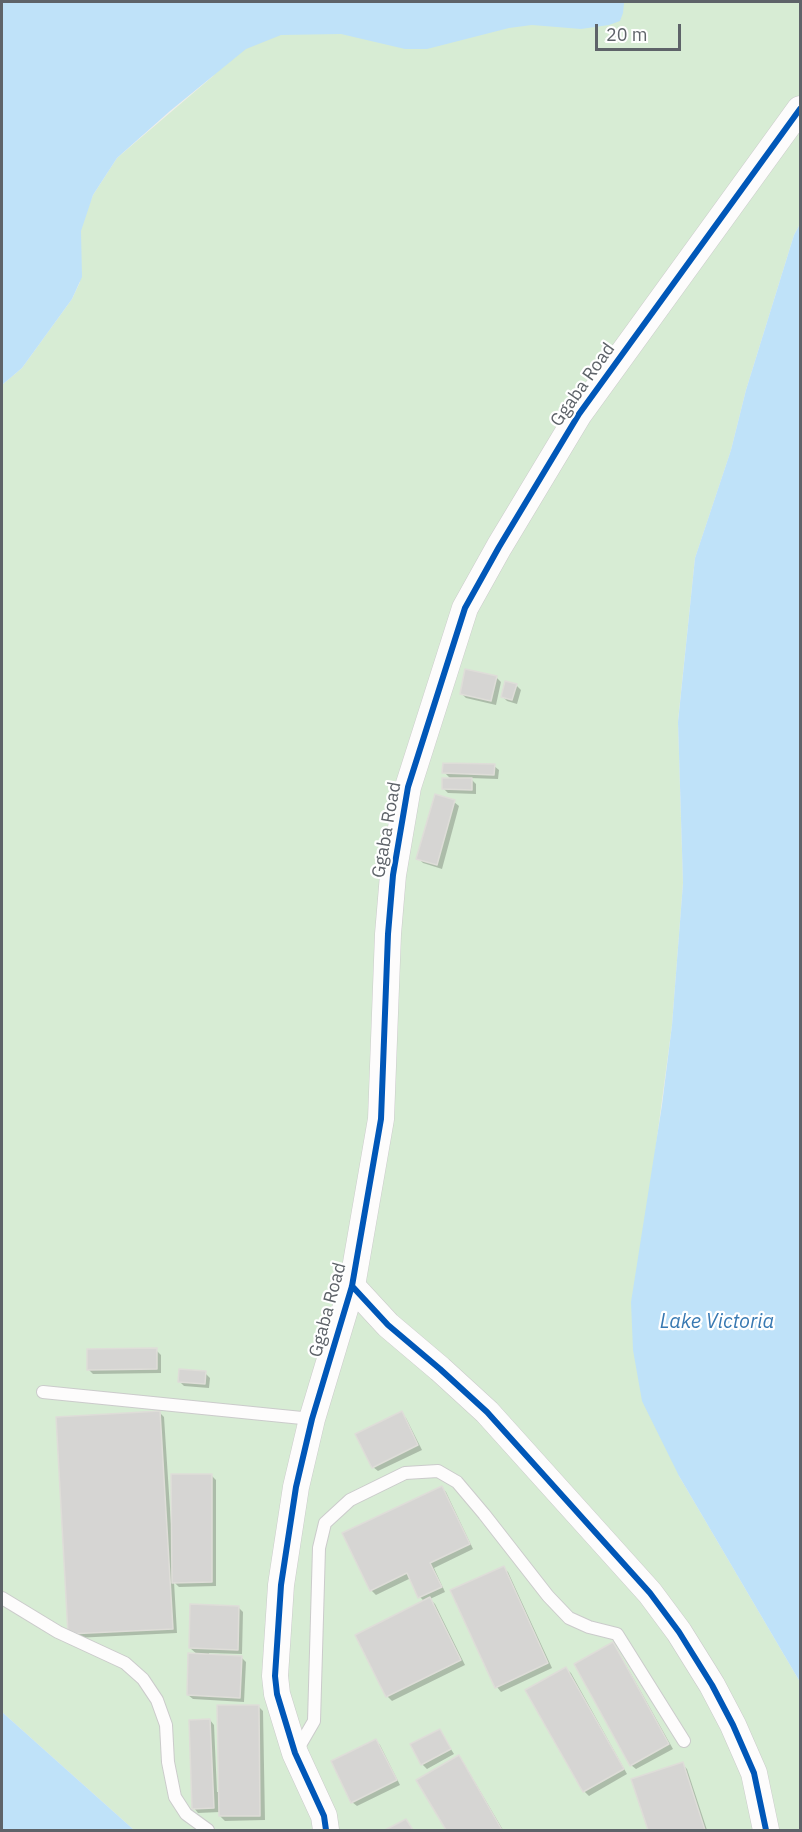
<!DOCTYPE html>
<html>
<head>
<meta charset="utf-8">
<style>
  body { margin:0 }
  #map { position:relative; width:802px; height:1832px; overflow:hidden; background:#efeeea; font-family:"IBM Plex Sans",sans-serif }
  canvas { display:block }
  .frame { position:absolute; inset:0; border:3px solid #5e6369; pointer-events:none }
  .scale { position:absolute; left:595px; top:24px; width:86px; height:27px; box-sizing:border-box; border:3px solid #5e6369; border-top:0; padding-left:8px; font-size:18px; line-height:21px; white-space:nowrap; color:#5e6369; -webkit-text-stroke:4px #fff; paint-order:stroke }
</style>
</head>
<body>
<div id="map">
<canvas width="802" height="1832"></canvas>
<div class="frame"></div>
<div class="scale">20 m</div>
</div>
<script>
const context = document.querySelector('canvas').getContext('2d');
context.lineJoin = 'round';
function fill(path, color) { context.fillStyle = color; context.fill(path, 'evenodd'); }
const shape = rows => new Path2D(rows.map(r => 'M' + r).join(''));
function trace(path, color, width, dash) { context.strokeStyle = color; context.lineWidth = width; context.lineCap = dash ? 'butt' : 'round'; context.setLineDash(dash || []); context.stroke(path); }
function label(font, color, halo, rows, align = 'center') {
  context.font = font + ' "IBM Plex Sans",sans-serif'; context.lineWidth = 4.5; context.setLineDash([]); context.textBaseline = 'middle'; context.strokeStyle = halo; context.fillStyle = color; for (const [text, x, y, turn = 0] of rows) {
    context.save(); context.translate(x, y); context.rotate((+turn || 0) * Math.PI / 180); context.textAlign = isNaN(turn) ? turn : align; if (halo) context.strokeText(text, 0, 0); context.fillText(text, 0, 0); context.restore();
  }
}
fill(shape([
  [511,2,800,2,800,224,794,235,746,390,731,450,695,558,678,721,683,883,672,1025,655,1153,679,1476,800,1682,800,1830,134,1830,2,1712,2,385,22,368,72,299,80,282,75,240,93,195,117,158,212,77,245,37]
]), '#d7ecd4');
fill(shape([
  [2,2,623,2,624,3,623,13,620,21,609,25,581,29,532,25,509,28,427,49,405,49,341,34,281,35,246,49,170,111,117,158,93,195,81,231,82,277,72,299,22,368,2,385],
  [800,224,800,1682,679,1476,642,1401,633,1350,631,1302,662,1105,672,1025,683,883,678,722,695,558,731,450,746,390,794,235],
  [2,1712,134,1830,2,1830]
]), '#bfe2f9');
fill(shape([
  [496,677,501,682,496,705,466,698,461,693],
  [516,685,521,690,517,704,507,701,503,697],
  [494,766,499,770,498,779,470,778,476,784,476,794,448,793,443,788,451,779,444,772],
  [454,802,459,806,442,869,423,863,418,858],
  [156,1350,161,1355,161,1373,93,1374,89,1370],
  [205,1373,210,1378,209,1388,184,1386,180,1382],
  [160,1413,164,1417,171,1524,173,1524,211,1475,216,1480,216,1586,179,1587,174,1582,177,1633,75,1638,70,1634],
  [401,1413,406,1418,422,1450,378,1471,373,1467],
  [442,1488,446,1492,473,1549,434,1568,445,1592,430,1599,435,1604,465,1665,392,1701,388,1697,357,1636,425,1602,420,1597,411,1578,376,1595,371,1590,344,1534],
  [503,1568,508,1572,552,1668,501,1692,497,1687],
  [239,1608,243,1612,242,1654,209,1653,209,1656,241,1657,246,1662,244,1702,193,1699,188,1695,198,1655,190,1648],
  [613,1644,617,1649,673,1749,636,1769,631,1765],
  [566,1669,571,1673,627,1774,589,1796,584,1791],
  [258,1706,263,1711,265,1820,225,1821,220,1816,220,1812,198,1813,194,1808,210,1720,214,1725,217,1792,220,1792],
  [439,1730,454,1754,427,1769,422,1764],
  [376,1741,380,1745,400,1785,357,1806,352,1802],
  [459,1757,463,1762,503,1830,447,1830,419,1780],
  [682,1764,687,1769,707,1830,649,1830,633,1780]
]), '#0003');
const building = shape([
  [465,669,497,676,491,701,460,694,465,669],
  [505,681,517,684,512,700,501,697,505,681],
  [443,763,495,764,494,775,442,773,443,763],
  [442,778,472,778,472,790,442,789,442,778],
  [435,794,455,800,437,865,416,859,435,794],
  [157,1348,157,1369,87,1370,87,1349,157,1348],
  [179,1369,206,1371,205,1384,178,1382,179,1369],
  [160,1411,173,1629,68,1634,56,1417,160,1411],
  [402,1411,418,1445,372,1468,355,1434,402,1411],
  [171,1474,212,1474,212,1582,172,1583,171,1474],
  [442,1486,470,1544,430,1563,442,1587,418,1598,407,1573,370,1591,342,1533,442,1486],
  [504,1566,548,1663,495,1688,450,1590,504,1566],
  [430,1597,461,1660,386,1697,355,1635,430,1597],
  [190,1604,239,1606,238,1650,189,1648,190,1604],
  [613,1642,669,1744,630,1766,574,1664,613,1642],
  [188,1653,242,1656,240,1698,187,1695,188,1653],
  [566,1667,624,1769,583,1792,525,1690,566,1667],
  [217,1705,259,1705,260,1816,219,1816,217,1705],
  [210,1719,214,1808,192,1809,189,1720,210,1719],
  [440,1729,451,1749,421,1765,410,1744,440,1729],
  [376,1739,397,1780,351,1803,331,1761,376,1739],
  [459,1755,502,1830,446,1830,416,1780,459,1755],
  [683,1762,705,1830,648,1830,631,1779,683,1762],
  [406,1819,413,1830,385,1830,406,1819]
]);
fill(building, '#d6d5d3');
trace(building, '#deddd8', 1.5);
const service = shape([
  [43,1392,312,1419],
  [2,1598,58,1632,125,1663,143,1679,157,1700,166,1725,168,1762,175,1797,186,1814,208,1830],
  [296,1752,314,1721,319,1548,325,1523,350,1500,405,1473,438,1471,457,1482,484,1514,548,1596,569,1618,589,1627,617,1634,684,1741]
]);
const minor = shape([
  [352,1286,388,1325,440,1369,487,1412,650,1593,679,1632,712,1685,733,1725,754,1773,766,1830],
  [326,1830,324,1816,295,1753,277,1694,275,1676,281,1585,296,1487,312,1419,352,1286,381,1119,388,934,393,875,408,787,465,608,499,547,579,414,800,109]
]);
trace(service, '#cbcbcb', 14);
trace(minor, '#cbcbcb', 27);
trace(service, '#fdfcfc', 12);
trace(minor, '#fdfcfc', 26);
trace(shape([
  [352,1286,388,1325,440,1369,487,1412,650,1593,679,1632,712,1685,733,1725,754,1773,766,1830],
  [326,1830,324,1816,295,1753,277,1694,275,1676,281,1585,296,1487,312,1419,352,1286,381,1119,388,934,393,875,408,787,465,608,499,547,579,414,800,109]
]), '#0057b8', 6);
label('18px', '#5e6369', '#fff', [
  ["Ggaba Road",583,385,-55],
  ["Ggaba Road",387,830,-80],
  ["Ggaba Road",328,1310,-75]
]);
label('italic 20px', '#3879b2', '#fff', [
  ["Lake Victoria",717,1322]
]);
</script>
</body>
</html>
